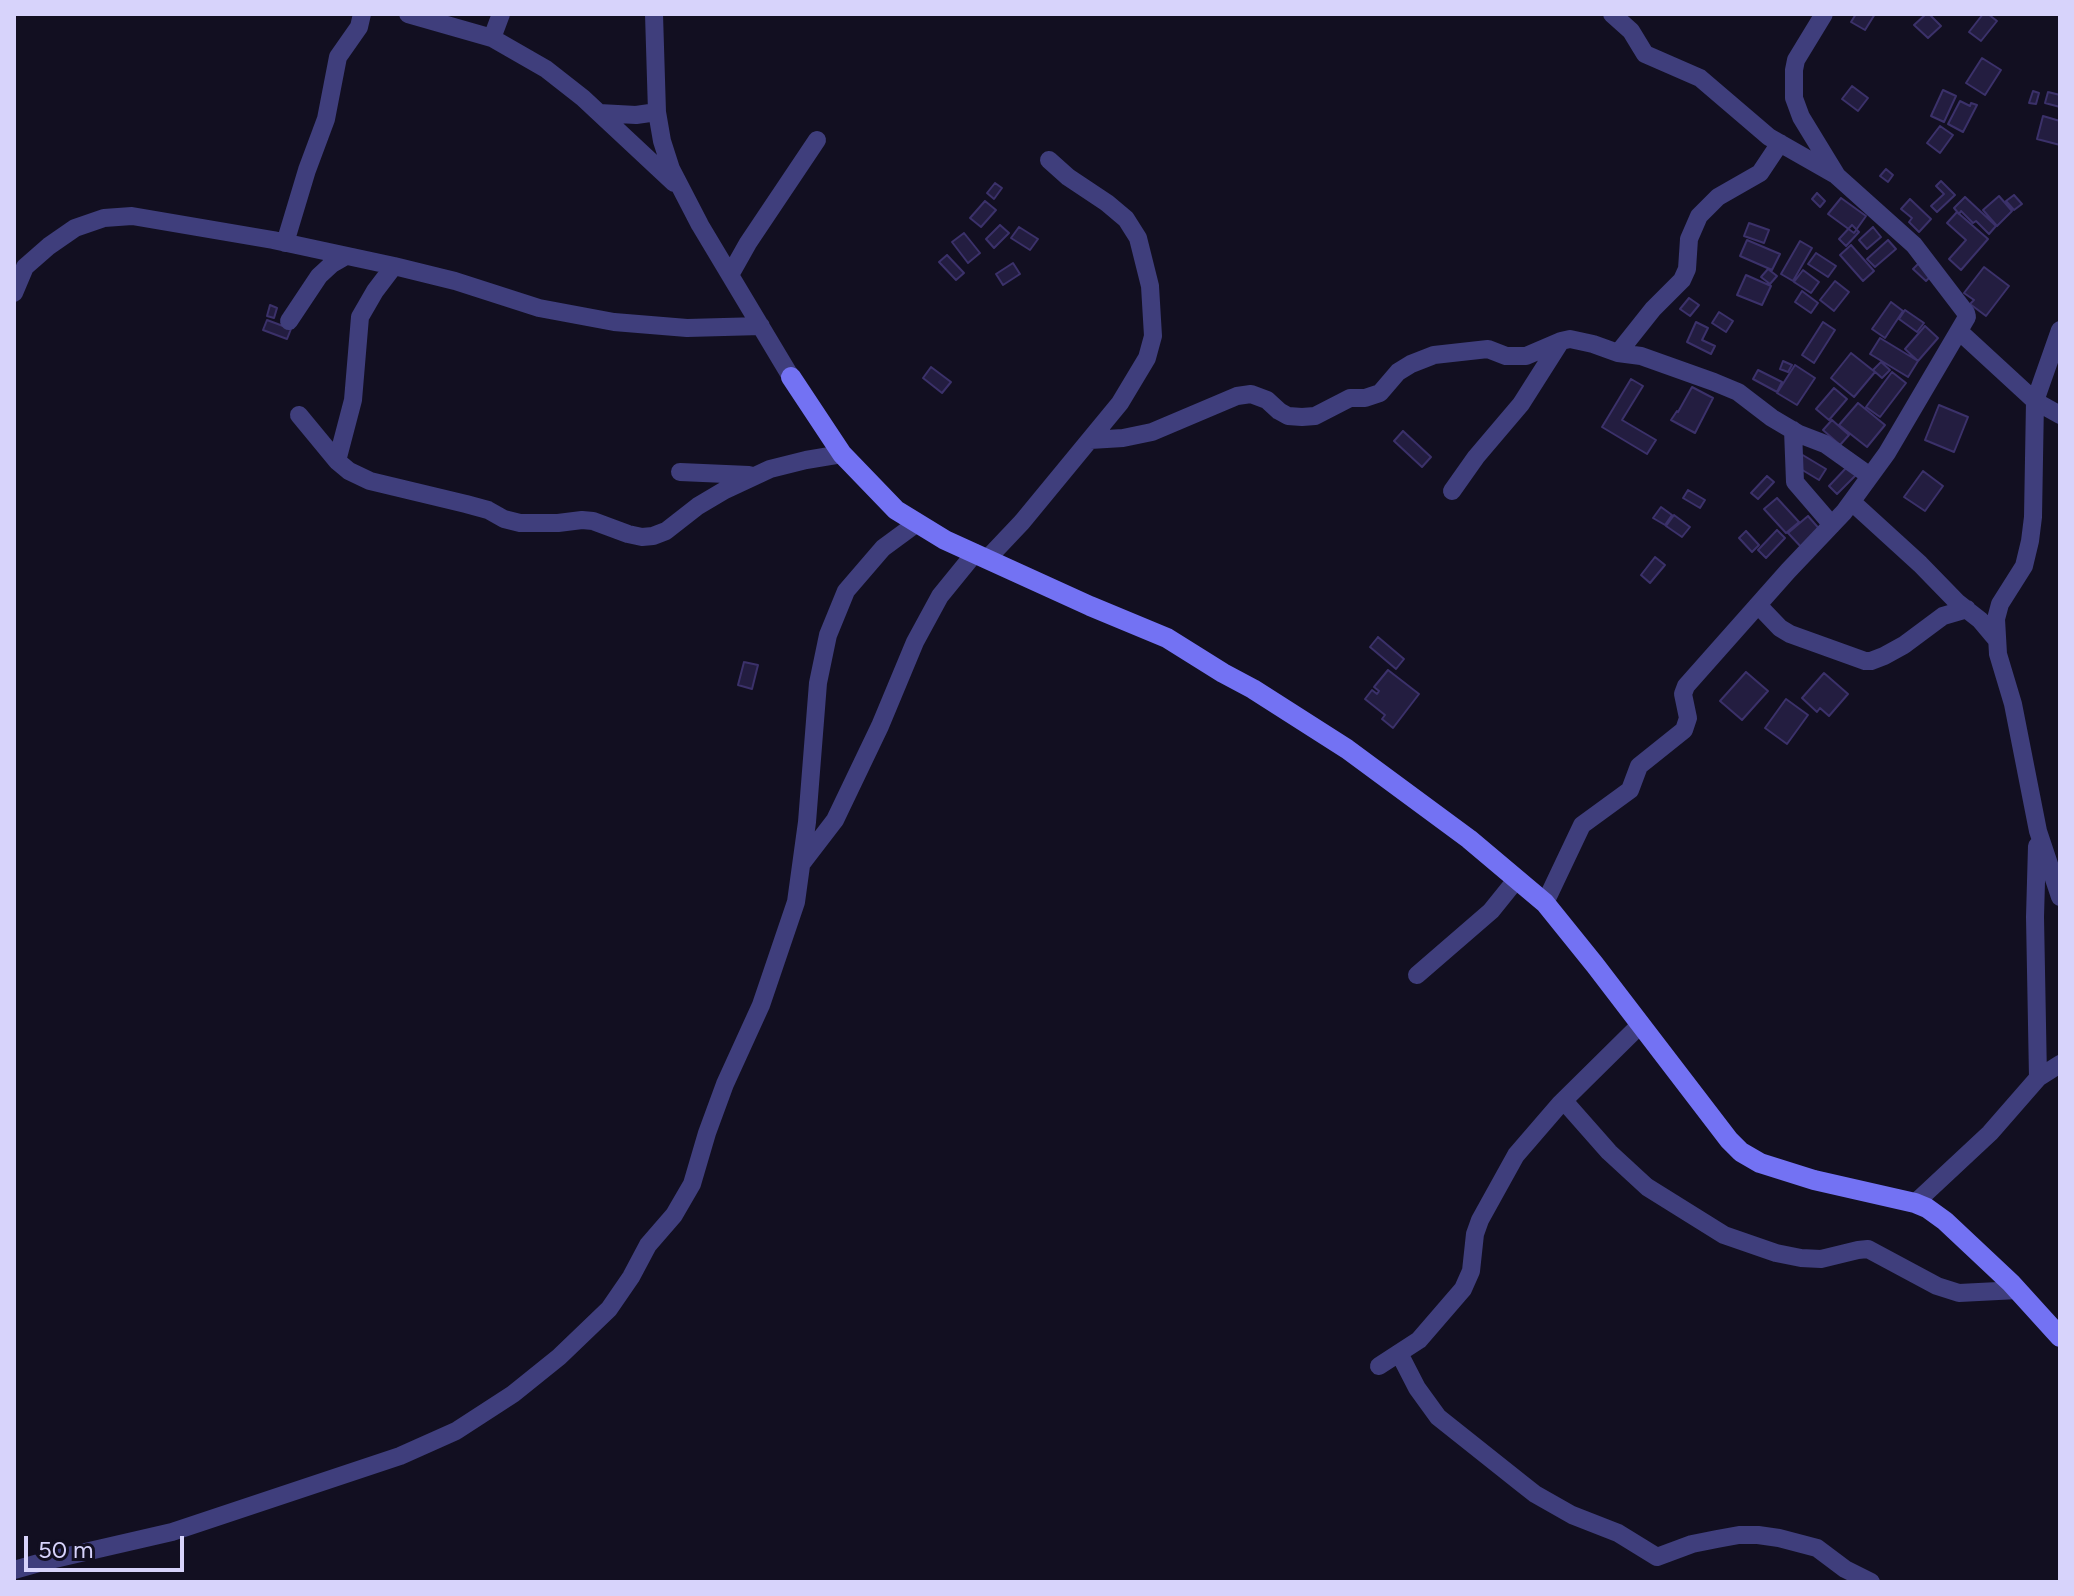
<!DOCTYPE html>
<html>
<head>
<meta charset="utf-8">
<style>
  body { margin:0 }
  #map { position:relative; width:2074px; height:1596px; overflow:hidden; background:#120f21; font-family:Figtree,sans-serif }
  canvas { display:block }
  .frame { position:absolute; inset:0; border:16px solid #d7d3fb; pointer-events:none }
  .scale { position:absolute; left:24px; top:1536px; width:160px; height:36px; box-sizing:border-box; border:4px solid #d7d3fb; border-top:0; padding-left:10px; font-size:24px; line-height:28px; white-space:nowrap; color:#d7d3fb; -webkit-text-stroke:6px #120f21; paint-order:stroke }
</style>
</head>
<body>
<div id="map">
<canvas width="2074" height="1596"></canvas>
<div class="frame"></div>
<div class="scale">50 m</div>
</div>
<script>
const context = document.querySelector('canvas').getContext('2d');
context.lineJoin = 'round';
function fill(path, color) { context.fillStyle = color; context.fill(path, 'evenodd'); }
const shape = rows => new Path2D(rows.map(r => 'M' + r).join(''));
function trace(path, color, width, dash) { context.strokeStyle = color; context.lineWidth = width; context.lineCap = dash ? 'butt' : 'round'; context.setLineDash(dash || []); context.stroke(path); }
const building = shape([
  [1856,14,1875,14,1865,30,1851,22,1856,14],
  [1926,14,1929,14,1941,26,1928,38,1914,25,1926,14],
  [1983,14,1988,14,1997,21,1981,41,1969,32,1983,14],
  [1982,58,2001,70,1985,95,1966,83,1982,58],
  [1852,86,1868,98,1858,111,1842,99,1852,86],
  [1943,90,1956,96,1944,122,1931,116,1943,90],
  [2033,91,2039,93,2036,104,2029,103,2033,91],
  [2048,92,2060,95,2060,107,2045,103,2048,92],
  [1960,101,1970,106,1971,103,1977,105,1963,132,1948,124,1960,101],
  [2043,116,2060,121,2060,145,2037,139,2043,116],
  [1940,126,1953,135,1940,153,1927,143,1940,126],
  [1886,169,1893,175,1888,182,1880,176,1886,169],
  [1941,181,1955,195,1937,212,1931,206,1944,194,1936,186,1941,181],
  [995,183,1002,188,994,199,987,193,995,183],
  [1817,193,1825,201,1820,207,1812,199,1817,193],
  [2014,195,2022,204,2014,210,2006,201,2014,195],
  [1999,196,2012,211,1997,226,1983,210,1999,196],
  [1965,197,1996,226,1989,234,1976,221,1973,223,1961,211,1959,214,1954,208,1965,197],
  [1841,198,1866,216,1854,233,1828,214,1841,198],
  [1910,199,1931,219,1919,232,1909,222,1912,218,1901,209,1910,199],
  [985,201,996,210,981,227,970,218,985,201],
  [1957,212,1988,239,1961,270,1949,259,1966,240,1947,223,1957,212],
  [1749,223,1769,230,1764,243,1744,236,1749,223],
  [1000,225,1009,233,994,248,986,239,1000,225],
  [1852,225,1859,232,1846,246,1839,239,1852,225],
  [1019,227,1038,239,1030,250,1011,238,1019,227],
  [1873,227,1881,237,1867,249,1859,240,1873,227],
  [964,233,980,253,968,263,952,242,964,233],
  [1747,240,1780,254,1772,270,1740,256,1747,240],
  [1888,240,1896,249,1875,267,1867,259,1888,240],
  [1800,241,1812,248,1793,281,1781,274,1800,241],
  [1851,245,1874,271,1863,281,1840,255,1851,245],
  [1816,253,1836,266,1828,277,1808,264,1816,253],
  [947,255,964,273,956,280,939,262,947,255],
  [1921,261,1934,273,1926,281,1913,269,1921,261],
  [1013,263,1020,274,1003,285,996,274,1013,263],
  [1984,267,2009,286,1986,316,1970,304,1974,300,1964,293,1984,267],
  [1768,269,1777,276,1770,284,1761,277,1768,269],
  [1803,270,1819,282,1811,293,1794,282,1803,270],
  [1746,275,1771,286,1762,305,1737,295,1746,275],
  [1835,281,1849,292,1834,311,1820,300,1835,281],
  [1802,291,1818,303,1811,313,1795,302,1802,291],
  [1689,298,1699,305,1690,316,1680,309,1689,298],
  [1891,302,1903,311,1885,338,1872,329,1891,302],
  [270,305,277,308,274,318,267,316,270,305],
  [1905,310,1924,323,1917,332,1899,319,1905,310],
  [1719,312,1733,321,1726,332,1712,323,1719,312],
  [267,320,291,329,287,339,263,330,267,320],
  [1696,322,1708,328,1702,340,1715,346,1711,354,1687,342,1696,322],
  [1823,322,1835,330,1814,363,1802,355,1823,322],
  [1925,326,1938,338,1918,361,1905,349,1925,326],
  [1880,338,1918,361,1908,377,1870,354,1880,338],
  [1851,353,1875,372,1854,397,1831,378,1851,353],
  [1783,361,1792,365,1788,372,1780,369,1783,361],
  [1881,362,1890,370,1882,378,1873,370,1881,362],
  [1795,365,1815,378,1797,405,1777,393,1795,365],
  [931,367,951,382,942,393,923,378,931,367],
  [1758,370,1782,382,1777,392,1753,379,1758,370],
  [1892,372,1906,383,1880,417,1866,407,1892,372],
  [1631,379,1643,386,1622,420,1656,440,1647,454,1602,427,1631,379],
  [1692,387,1713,398,1695,433,1671,420,1677,411,1678,412,1692,387],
  [1834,388,1847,399,1829,420,1816,409,1834,388],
  [1858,403,1885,425,1867,447,1839,425,1858,403],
  [1939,405,1968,417,1954,452,1925,440,1939,405],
  [1832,420,1849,435,1840,445,1823,430,1832,420],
  [1403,431,1431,457,1422,467,1394,441,1403,431],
  [1801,454,1826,469,1819,480,1794,465,1801,454],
  [1847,467,1856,475,1837,494,1829,486,1847,467],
  [1923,471,1943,486,1925,511,1904,497,1923,471],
  [1767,476,1774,482,1758,499,1751,493,1767,476],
  [1688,490,1705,500,1700,508,1683,498,1688,490],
  [1777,498,1799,522,1786,533,1764,509,1777,498],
  [1661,507,1672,515,1665,525,1653,518,1661,507],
  [1674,515,1690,527,1682,537,1666,526,1674,515],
  [1808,516,1822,532,1803,549,1788,533,1808,516],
  [1777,530,1785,538,1766,558,1758,550,1777,530],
  [1746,531,1759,545,1752,552,1739,538,1746,531],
  [1655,557,1665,565,1650,583,1641,575,1655,557],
  [1378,637,1404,659,1396,669,1370,647,1378,637],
  [744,662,758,665,752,689,738,685,744,662],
  [1388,670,1419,694,1393,728,1382,719,1385,715,1365,699,1372,690,1377,694,1379,691,1374,687,1388,670],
  [1746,672,1768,691,1742,720,1720,701,1746,672],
  [1824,673,1848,694,1829,716,1820,708,1817,712,1802,698,1824,673],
  [1786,699,1808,715,1787,744,1765,728,1786,699]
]);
fill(building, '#231d40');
trace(building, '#3b316a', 2);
trace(shape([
  [408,14,492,38,546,69,583,98,674,183],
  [654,14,657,112,662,141,671,169,700,225,791,377],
  [1612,14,1631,31,1645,54,1700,78,1769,137,1834,174],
  [492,38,501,14],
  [599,113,636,115,657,112],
  [285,243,307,170,326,119,338,57,359,27,362,14],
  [730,275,748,243,817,140],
  [14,293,25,267,49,246,75,228,104,218,132,216,273,240,394,266,455,281,539,308,614,322,687,328,761,326],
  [289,321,319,276,332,264,346,256],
  [2060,330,2035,401,2033,517,2030,541,2024,566,2000,604,1996,619,1998,654,2013,704,2038,831,2060,897],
  [1960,332,2035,401,2060,415],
  [1618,353,1653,309,1682,280,1687,269,1689,239,1699,216,1718,197,1760,173,1780,143],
  [299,415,337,461,349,471,370,481,466,504,488,510,504,519,520,523,558,523,582,520,593,521,628,534,642,537,653,536,666,531,698,506,725,490,770,469,806,460,842,454],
  [1793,430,1795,482,1832,525],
  [1090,440,1123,438,1152,432,1237,396,1251,394,1267,400,1279,411,1288,416,1302,417,1315,416,1350,398,1365,398,1380,393,1398,372,1411,364,1434,355,1488,349,1506,356,1526,356,1561,341,1570,339,1593,344,1618,353,1641,356,1714,382,1738,392,1772,418,1799,434,1825,444,1870,476],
  [337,461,353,400,360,317,375,291,394,266],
  [680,472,749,475],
  [1452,491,1476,457,1521,404,1561,341],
  [1852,502,1920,564,1957,602,1980,620,1996,639],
  [987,559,1022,522,1120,403,1147,358,1153,336,1150,286,1138,238,1126,219,1107,203,1068,177,1049,160],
  [1758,605,1780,628,1790,634,1865,661,1871,661,1884,656,1904,645,1943,616,1967,609],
  [2037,846,2035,917,2038,1078],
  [802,863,835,820,880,726,915,642,940,596,975,553],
  [1545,903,1582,825,1630,790,1639,766,1684,730,1688,718,1683,694,1686,686,1788,571,1844,512,1887,453,1967,317,1966,313,1914,245,1837,176,1801,117,1794,98,1794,70,1796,60,1824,14],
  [1417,975,1491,911,1516,880],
  [1564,1101,1609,1152,1647,1187,1724,1235,1776,1253,1801,1258,1821,1259,1858,1250,1868,1249,1937,1286,1959,1293,2018,1290],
  [1915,1203,1990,1133,2038,1078,2060,1064],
  [1399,1353,1417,1388,1438,1417,1521,1483,1535,1494,1572,1515,1618,1533,1657,1557,1692,1544,1717,1539,1739,1535,1758,1535,1779,1538,1817,1548,1845,1569,1871,1582],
  [1379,1366,1419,1340,1463,1289,1471,1271,1475,1234,1480,1220,1516,1155,1560,1104,1641,1024],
  [14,1570,46,1561,172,1532,400,1456,456,1431,513,1394,559,1357,609,1309,631,1277,648,1245,674,1215,692,1184,707,1133,725,1084,761,1005,796,902,807,822,818,683,828,635,846,591,883,548,917,523]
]), '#3f3e7c', 18);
trace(shape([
  [791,377,842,454,896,510,945,540,1090,606,1167,638,1223,673,1253,689,1347,749,1469,839,1545,903,1595,965,1729,1140,1741,1152,1760,1163,1814,1180,1915,1203,1927,1208,1945,1221,2011,1283,2060,1337]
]), '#7372f3', 20);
</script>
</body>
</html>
